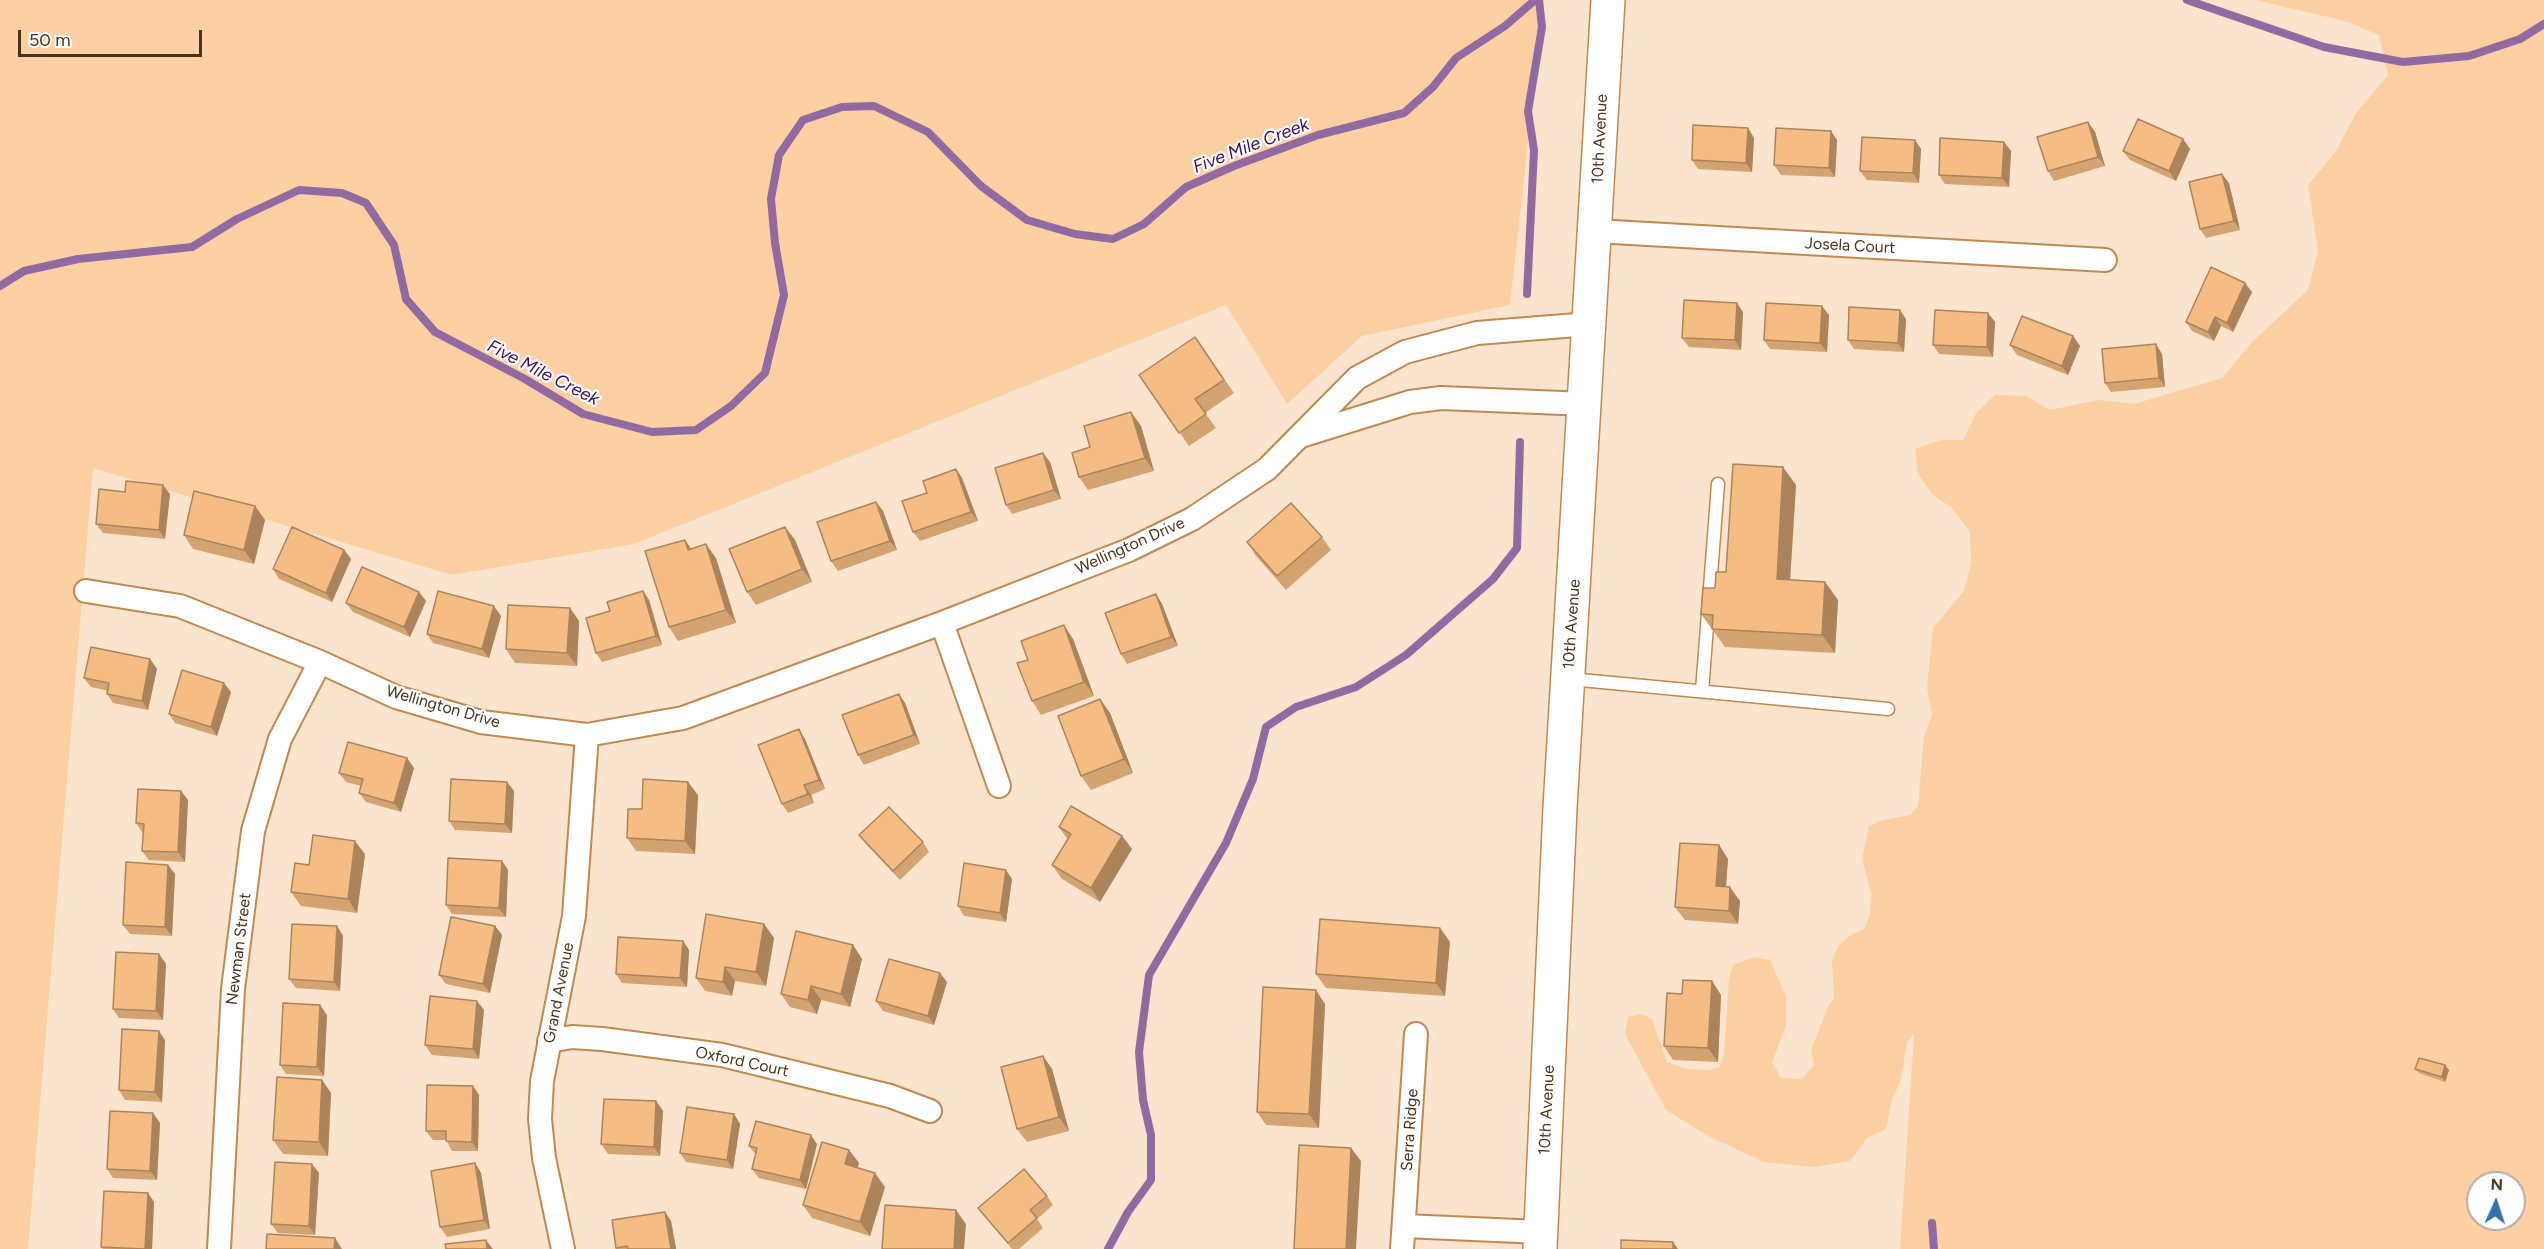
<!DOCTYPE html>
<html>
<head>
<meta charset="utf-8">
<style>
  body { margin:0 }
  #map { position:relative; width:2544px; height:1249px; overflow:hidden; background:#fbe4cd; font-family:Figtree,sans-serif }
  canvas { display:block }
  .north { position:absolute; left:2466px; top:1171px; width:60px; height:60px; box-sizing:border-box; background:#fff; border:2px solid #b6ada4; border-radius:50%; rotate:3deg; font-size:16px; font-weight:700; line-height:24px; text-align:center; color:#49331b }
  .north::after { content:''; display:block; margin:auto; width:21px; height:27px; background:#3373aa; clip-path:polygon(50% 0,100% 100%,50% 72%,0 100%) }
  .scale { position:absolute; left:18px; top:30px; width:184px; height:27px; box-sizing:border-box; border:3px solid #49331b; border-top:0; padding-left:8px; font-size:18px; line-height:21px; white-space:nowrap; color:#49331b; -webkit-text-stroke:4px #fff; paint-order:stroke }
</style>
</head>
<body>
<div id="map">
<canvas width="2544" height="1249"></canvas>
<div class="north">N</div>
<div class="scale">50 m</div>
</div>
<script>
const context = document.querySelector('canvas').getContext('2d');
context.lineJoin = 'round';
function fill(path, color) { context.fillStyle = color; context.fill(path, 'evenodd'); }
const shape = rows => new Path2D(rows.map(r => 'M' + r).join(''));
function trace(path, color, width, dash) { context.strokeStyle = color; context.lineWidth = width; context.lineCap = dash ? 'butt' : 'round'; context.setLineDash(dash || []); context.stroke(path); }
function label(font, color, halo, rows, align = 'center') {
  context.font = font + ' Figtree,sans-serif'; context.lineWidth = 4.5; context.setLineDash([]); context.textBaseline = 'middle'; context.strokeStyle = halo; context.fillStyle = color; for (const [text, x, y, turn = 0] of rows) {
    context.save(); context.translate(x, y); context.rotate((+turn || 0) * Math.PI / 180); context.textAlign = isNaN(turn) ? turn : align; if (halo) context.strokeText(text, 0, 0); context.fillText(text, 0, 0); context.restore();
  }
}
fill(shape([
  [0,0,1544,0,1510,305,1362,336,1287,404,1226,305,634,544,452,575,93,468,28,1249,0,1249],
  [2255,0,2544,0,2544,1249,1900,1249,1914,1033,1907,1043,1900,1082,1892,1100,1886,1129,1867,1138,1850,1161,1814,1167,1764,1162,1706,1135,1666,1110,1625,1034,1628,1017,1641,1014,1652,1019,1667,1062,1686,1069,1711,1070,1719,1067,1724,1055,1729,979,1733,965,1754,957,1770,960,1786,996,1786,1026,1772,1062,1781,1078,1802,1079,1814,1065,1811,1050,1829,1004,1834,1000,1832,960,1839,945,1851,935,1864,929,1870,914,1871,893,1862,859,1869,826,1879,821,1910,815,1918,806,1924,736,1932,715,1927,688,1933,628,1964,591,1971,563,1970,532,1952,508,1932,494,1918,474,1915,449,1941,440,1963,440,1976,413,1995,395,2026,396,2050,410,2098,400,2134,404,2222,378,2251,343,2308,290,2318,251,2308,185,2336,151,2356,113,2388,75,2379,35,2345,21],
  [2478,1183,2514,1183,2514,1219,2478,1219]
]), '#fcd0a3');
trace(shape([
  [2187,0,2324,47,2403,62,2469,56,2520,39,2544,24],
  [0,286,24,271,78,259,192,247,237,219,299,190,342,193,366,203,394,245,406,299,435,332,525,379,583,414,652,432,696,430,731,406,765,373,784,295,775,243,771,199,779,155,803,120,842,107,874,106,928,132,981,186,1027,220,1075,234,1113,239,1144,224,1186,187,1234,166,1318,135,1404,113,1433,87,1456,58,1505,26,1535,0],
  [1527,294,1534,150,1528,111,1542,27,1539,0],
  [1932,1223,1934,1249],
  [1108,1249,1128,1212,1151,1180,1151,1135,1143,1100,1139,1052,1149,975,1226,843,1253,779,1266,727,1296,707,1356,687,1406,655,1493,579,1517,548,1520,442]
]), '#906aa0', 8);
const lane = shape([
  [1570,679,1888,709],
  [1702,691,1718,484]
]);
const street = shape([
  [1595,231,2105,260],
  [1304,435,1410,402,1441,398,1586,404],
  [86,591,180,606,320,662,396,697,481,722,587,735,683,718,942,623,1129,550,1192,519,1267,469,1357,378,1405,352,1477,333,1589,324],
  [942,623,999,786],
  [549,1041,572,1037,602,1039,722,1055,890,1096,930,1111],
  [1404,1226,1541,1232],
  [219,1249,233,989,253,831,280,739,320,662],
  [563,1249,544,1158,540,1119,542,1081,574,916,587,735],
  [1402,1249,1416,1034]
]);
const secondary = shape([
  [1540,1249,1560,808,1608,0]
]);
trace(lane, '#be8a51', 15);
trace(street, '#be8a51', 26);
trace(secondary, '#be8a51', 36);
trace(lane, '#fff', 12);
trace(street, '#fff', 22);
trace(secondary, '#fff', 33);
fill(shape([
  [2088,122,2095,132,2105,166,2054,181,2048,171],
  [1754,138,1752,172,1698,169,1692,160],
  [2183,139,2190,149,2176,181,2130,160,2123,151],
  [1837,140,1835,177,1781,175,1774,165],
  [1915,140,1921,149,1919,183,1867,180,1860,171],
  [2004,142,2011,151,2009,187,1945,184,1939,175],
  [2229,183,2240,230,2206,238,2200,229],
  [2252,292,2233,332,2221,326,2214,341,2192,331,2186,322],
  [1743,312,1741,350,1689,347,1682,338],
  [1988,313,1995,322,1993,357,1939,354,1933,345],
  [1829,315,1827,352,1770,349,1764,340],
  [1906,319,1904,352,1854,349,1848,340],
  [2073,336,2080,346,2068,375,2017,355,2010,345],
  [1195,337,1234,393,1205,413,1216,428,1189,446,1139,375],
  [2162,354,2165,387,2111,392,2105,383],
  [1131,412,1141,426,1154,471,1088,490,1079,477,1090,447],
  [1050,462,1061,499,1012,514,1006,505],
  [956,469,962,478,978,521,920,541,913,532,927,493],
  [1796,485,1790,580,1825,582,1838,600,1835,653,1725,647,1701,614,1715,588,1726,572],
  [125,492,170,494,165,539,103,533,96,524],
  [876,502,883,511,897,550,838,571,831,561],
  [255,506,265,520,254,564,193,549,184,535],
  [785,527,795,540,812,582,756,605,747,592],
  [1322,537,1331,550,1286,590,1256,556,1247,542],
  [685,540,691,549,716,558,736,623,678,641,669,627],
  [344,550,351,559,332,602,279,579,273,569],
  [643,591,649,600,662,645,602,662,596,653,610,611],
  [419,592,426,601,410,637,353,612,346,603],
  [1156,594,1162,604,1178,646,1127,664,1121,654],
  [570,608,579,621,577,666,515,663,506,649],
  [501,616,489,658,433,643,427,634],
  [1073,639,1094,696,1041,715,1032,701,1028,660],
  [150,659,157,669,148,710,113,703,107,694,108,691,91,687,84,678],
  [231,692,217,736,175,723,169,714],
  [1100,699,1110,713,1133,773,1091,790,1081,776],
  [905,703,920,744,864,765,858,755],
  [805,739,825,789,811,795,814,803,788,813,782,804],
  [407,758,414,768,401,812,366,802,359,793,361,786,346,782,339,773],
  [507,782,514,791,512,833,455,830,449,821],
  [181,791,188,800,185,862,149,860,142,851,143,833,136,823],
  [698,795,695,854,636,851,627,838,642,809],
  [1059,827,1122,836,1132,849,1100,902,1062,879,1052,865,1068,840],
  [859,835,923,842,929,852,900,880,866,844],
  [1719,845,1728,859,1726,887,1740,901,1738,924,1685,920,1675,907],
  [365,854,357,913,301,906,291,892,309,865],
  [502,861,508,870,506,917,452,914,446,905],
  [168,865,175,874,172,936,130,934,123,925],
  [1012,879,1006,922,964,916,958,906],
  [764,924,774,938,766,986,735,981,732,996,705,991,696,978],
  [337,926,343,936,340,991,296,988,289,979],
  [495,926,502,935,490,993,446,984,439,975],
  [1440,928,1450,942,1445,996,1326,988,1316,974],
  [683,941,689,950,687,987,622,983,616,974],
  [853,945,862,959,850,1007,821,1000,817,1014,790,1007,781,994],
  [159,954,166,964,163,1020,119,1018,113,1009],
  [1712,981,1721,995,1718,1062,1673,1060,1664,1046,1682,994],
  [947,982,934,1025,883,1011,876,1001],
  [477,1001,484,1010,479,1059,432,1055,425,1045],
  [1325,1004,1319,1128,1266,1125,1257,1112],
  [327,1015,324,1076,286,1074,280,1065],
  [165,1040,162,1102,125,1100,119,1090],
  [1043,1056,1052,1069,1069,1131,1027,1142,1017,1129],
  [2445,1065,2449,1070,2445,1082,2419,1073,2415,1069],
  [322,1080,331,1093,328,1156,283,1154,273,1140],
  [473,1086,479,1095,478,1151,452,1151,446,1140,433,1140,426,1131],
  [656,1101,663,1111,660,1156,608,1154,601,1144],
  [153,1113,160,1123,157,1180,113,1178,107,1169],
  [734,1114,740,1124,733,1169,686,1162,680,1153],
  [817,1144,806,1189,759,1178,752,1169,756,1155,749,1146],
  [849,1150,859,1163,857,1168,885,1187,870,1236,812,1218,803,1205],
  [475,1163,481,1173,490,1229,447,1237,440,1227],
  [319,1173,315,1235,278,1233,271,1224],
  [148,1193,154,1202,152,1249,103,1249,101,1247],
  [1047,1196,1053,1205,1037,1219,1043,1228,1019,1249,1012,1249,985,1217,978,1208],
  [665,1212,671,1221,676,1249,617,1249,616,1248]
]), '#d3a371');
fill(shape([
  [2088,122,2095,132,2105,166,2098,157],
  [1748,128,1754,138,1752,172,1746,163],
  [1831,131,1837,140,1835,177,1829,168],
  [2183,139,2190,149,2176,181,2169,171],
  [1915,140,1921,149,1919,183,1913,173],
  [2004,142,2011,151,2009,187,2002,178],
  [2222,174,2229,183,2240,230,2234,221],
  [2245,283,2252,292,2233,332,2227,323],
  [1737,303,1743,312,1741,350,1735,340],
  [1822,306,1829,315,1827,352,1820,343],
  [1900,310,1906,319,1904,352,1898,343],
  [1988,313,1995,322,1993,357,1987,347],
  [2215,317,2221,326,2214,341,2208,332],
  [2073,336,2080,346,2068,375,2062,366],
  [2156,344,2162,354,2165,387,2159,378],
  [1131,412,1141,426,1154,471,1145,458],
  [1043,453,1050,462,1061,499,1054,490],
  [1783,467,1796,485,1789,597,1777,579],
  [956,469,962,478,978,521,971,512],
  [163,485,170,494,165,539,159,530],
  [876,502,883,511,897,550,890,541],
  [255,506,265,520,254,564,244,550],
  [785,527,795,540,812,582,802,569],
  [685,540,694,553,688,550],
  [706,544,716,558,736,623,726,610],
  [344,550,351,559,332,602,326,593],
  [1825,582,1838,600,1835,653,1822,635],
  [643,591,649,600,662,645,656,636],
  [419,592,426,601,410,637,404,627],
  [1156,594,1162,604,1178,646,1171,637],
  [494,606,501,616,489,658,482,649],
  [570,608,579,621,577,666,567,653],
  [1064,625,1073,639,1094,696,1084,682],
  [150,659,157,669,148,710,142,701],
  [224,683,231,692,217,736,211,727],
  [899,694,905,703,920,744,914,735],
  [1100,699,1110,713,1133,773,1124,759],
  [799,729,805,739,825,789,819,780],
  [407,758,414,768,401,812,394,803],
  [507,782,514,791,512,833,505,824],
  [688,782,698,795,695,854,685,841],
  [804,785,811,795,814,803,808,794],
  [181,791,188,800,185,862,178,852],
  [1122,836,1132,849,1100,902,1091,888],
  [355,841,365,854,357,913,348,899],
  [1719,845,1728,859,1725,899,1716,886],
  [502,861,508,870,506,917,499,908],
  [168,865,175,874,172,936,165,927],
  [1006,870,1012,879,1006,922,1000,913],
  [1730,887,1740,901,1738,924,1729,911],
  [764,924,774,938,766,986,756,972],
  [337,926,343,936,340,991,334,982],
  [495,926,502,935,490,993,483,984],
  [1440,928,1450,942,1445,996,1436,983],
  [683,941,689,950,687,987,680,978],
  [853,945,862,959,850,1007,841,994],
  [159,954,166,964,163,1020,156,1011],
  [725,967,735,981,732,996,723,982],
  [940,973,947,982,934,1025,928,1016],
  [1712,981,1721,995,1718,1062,1708,1048],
  [811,986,821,1000,817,1014,808,1000],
  [1316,990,1325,1004,1319,1128,1309,1114],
  [477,1001,484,1010,479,1059,473,1049],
  [320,1005,327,1015,324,1076,317,1067],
  [159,1031,165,1040,162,1102,155,1092],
  [1043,1056,1052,1069,1069,1131,1059,1117],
  [2445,1065,2449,1070,2445,1082,2442,1077],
  [322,1080,331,1093,328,1156,319,1142],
  [473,1086,479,1095,478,1151,472,1142],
  [656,1101,663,1111,660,1156,654,1147],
  [153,1113,160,1123,157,1180,150,1171],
  [734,1114,740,1124,733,1169,727,1160],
  [811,1135,817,1144,806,1189,800,1180],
  [1351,1148,1361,1161,1356,1249,1346,1249],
  [849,1150,859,1163,854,1178,845,1164],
  [475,1163,481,1173,490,1229,484,1220],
  [312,1164,319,1173,315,1235,309,1226],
  [875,1173,885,1187,870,1236,860,1222],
  [148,1193,154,1202,152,1249,145,1249],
  [956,1210,966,1224,964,1249,954,1249],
  [665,1212,671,1221,676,1249,671,1249],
  [335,1238,342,1249,334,1249],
  [486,1240,493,1249,487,1249],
  [1673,1242,1678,1249,1673,1249]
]), '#ac845c');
const building = shape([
  [2138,119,2183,139,2169,171,2123,151,2138,119],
  [2088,122,2098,157,2048,171,2037,137,2088,122],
  [1693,125,1748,128,1746,163,1692,160,1693,125],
  [1776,128,1831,131,1829,168,1774,165,1776,128],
  [1862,137,1915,140,1913,173,1860,171,1862,137],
  [1940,138,2004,142,2002,178,1939,175,1940,138],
  [2222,174,2234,221,2200,229,2189,182,2222,174],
  [2211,267,2245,283,2227,323,2215,317,2208,332,2186,322,2211,267],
  [1684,300,1737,303,1735,340,1682,338,1684,300],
  [1766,303,1822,306,1820,343,1764,340,1766,303],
  [1849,307,1900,310,1898,343,1848,340,1849,307],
  [1935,310,1988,313,1987,347,1933,345,1935,310],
  [2022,316,2073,336,2062,366,2010,345,2022,316],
  [1195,337,1224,380,1195,399,1206,414,1179,433,1139,375,1195,337],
  [2156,344,2159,378,2105,383,2102,349,2156,344],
  [1131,412,1145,458,1079,477,1072,453,1090,447,1084,426,1131,412],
  [1043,453,1054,490,1006,505,995,468,1043,453],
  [1733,464,1783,467,1777,579,1825,582,1822,635,1712,629,1713,615,1701,614,1703,588,1715,588,1716,572,1726,572,1733,464],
  [956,469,971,512,913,532,902,501,927,493,923,481,956,469],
  [126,481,163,485,159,530,96,524,99,489,125,492,126,481],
  [194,491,255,506,244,550,184,535,194,491],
  [876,502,890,541,831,561,817,522,876,502],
  [1291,503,1322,537,1277,576,1247,542,1291,503],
  [292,527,344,550,326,593,273,569,292,527],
  [785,527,802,569,747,592,729,549,785,527],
  [685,540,688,550,706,544,726,610,669,627,645,551,685,540],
  [362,567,419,592,404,627,346,603,362,567],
  [438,591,494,606,482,649,427,634,438,591],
  [643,591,656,636,596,653,586,618,610,611,607,602,643,591],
  [1156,594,1171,637,1121,654,1105,613,1156,594],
  [508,605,570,608,567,653,506,649,508,605],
  [1064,625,1084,682,1032,701,1017,663,1028,660,1021,641,1064,625],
  [91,647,150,659,142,701,107,694,109,683,84,678,91,647],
  [182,670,224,683,211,727,169,714,182,670],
  [899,694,914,735,858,755,842,715,899,694],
  [1100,699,1124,759,1081,776,1058,716,1100,699],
  [799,729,819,780,804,785,808,794,782,804,758,745,799,729],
  [348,742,407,758,394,803,359,793,363,779,339,773,348,742],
  [451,779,507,782,505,824,449,821,451,779],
  [643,779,688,782,685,841,627,838,628,809,642,809,643,779],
  [138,789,181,791,178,852,142,851,144,824,136,823,138,789],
  [1071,806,1122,836,1091,888,1052,865,1071,834,1059,827,1071,806],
  [889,807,923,842,893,871,859,835,889,807],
  [313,835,355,841,348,899,291,892,295,863,309,865,313,835],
  [1680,843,1719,845,1716,886,1730,887,1729,911,1675,907,1680,843],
  [448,858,502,861,499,908,446,905,448,858],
  [126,862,168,865,165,927,123,925,126,862],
  [964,863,1006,870,1000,913,958,906,964,863],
  [706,914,764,924,756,972,725,967,723,982,696,978,706,914],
  [451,917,495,926,483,984,439,975,451,917],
  [1320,919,1440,928,1436,983,1316,974,1320,919],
  [292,924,337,926,334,982,289,979,292,924],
  [796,931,853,945,841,994,811,986,808,1000,781,994,796,931],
  [618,937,683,941,680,978,616,974,618,937],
  [116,952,159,954,156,1011,113,1009,116,952],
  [889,959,940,973,928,1016,876,1001,889,959],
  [1683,980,1712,981,1708,1048,1664,1046,1667,993,1682,994,1683,980],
  [1263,987,1316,990,1309,1114,1257,1112,1263,987],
  [430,996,477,1001,473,1049,425,1045,430,996],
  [283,1003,320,1005,317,1067,280,1065,283,1003],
  [122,1029,159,1031,155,1092,119,1090,122,1029],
  [1043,1056,1059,1117,1017,1129,1001,1067,1043,1056],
  [2419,1058,2445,1065,2442,1077,2415,1069,2419,1058],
  [277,1077,322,1080,319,1142,273,1140,277,1077],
  [427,1085,473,1086,472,1142,446,1141,446,1131,426,1131,427,1085],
  [604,1099,656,1101,654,1147,601,1144,604,1099],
  [687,1107,734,1114,727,1160,680,1153,687,1107],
  [110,1111,153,1113,150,1171,107,1169,110,1111],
  [756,1121,811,1135,800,1180,752,1169,757,1148,749,1146,756,1121],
  [822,1142,849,1150,845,1164,875,1173,860,1222,803,1205,822,1142],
  [1299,1145,1351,1148,1346,1249,1294,1249,1299,1145],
  [275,1162,312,1164,309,1226,271,1224,275,1162],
  [475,1163,484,1220,440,1227,431,1171,475,1163],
  [1024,1169,1047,1196,1030,1210,1037,1218,1008,1243,978,1208,1024,1169],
  [104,1191,148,1193,145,1249,101,1247,104,1191],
  [885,1205,956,1210,954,1249,882,1249,885,1205],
  [665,1212,671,1249,628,1249,627,1246,616,1248,612,1220,665,1212],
  [267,1234,335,1238,334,1249,266,1249,267,1234],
  [486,1240,487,1249,446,1249,445,1244,486,1240],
  [1621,1240,1673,1242,1673,1249,1621,1249,1621,1240]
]);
fill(building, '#f5bd83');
trace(building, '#ac845c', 1.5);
label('16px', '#49331b', '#fff', [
  ["10th Avenue",1600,139,-87],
  ["Josela Court",1850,246,3],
  ["Wellington Drive",1130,546,-24],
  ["10th Avenue",1572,624,-86],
  ["Wellington Drive",443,707,16],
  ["Newman Street",239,949,-83],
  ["Grand Avenue",559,993,-79],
  ["Oxford Court",742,1062,12],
  ["10th Avenue",1547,1110,-87],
  ["Serra Ridge",1410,1130,-86]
]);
label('italic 18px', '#3e0f5e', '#fff', [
  ["Five Mile Creek",1251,146,-21],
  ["Five Mile Creek",543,373,27]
]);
</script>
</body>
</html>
